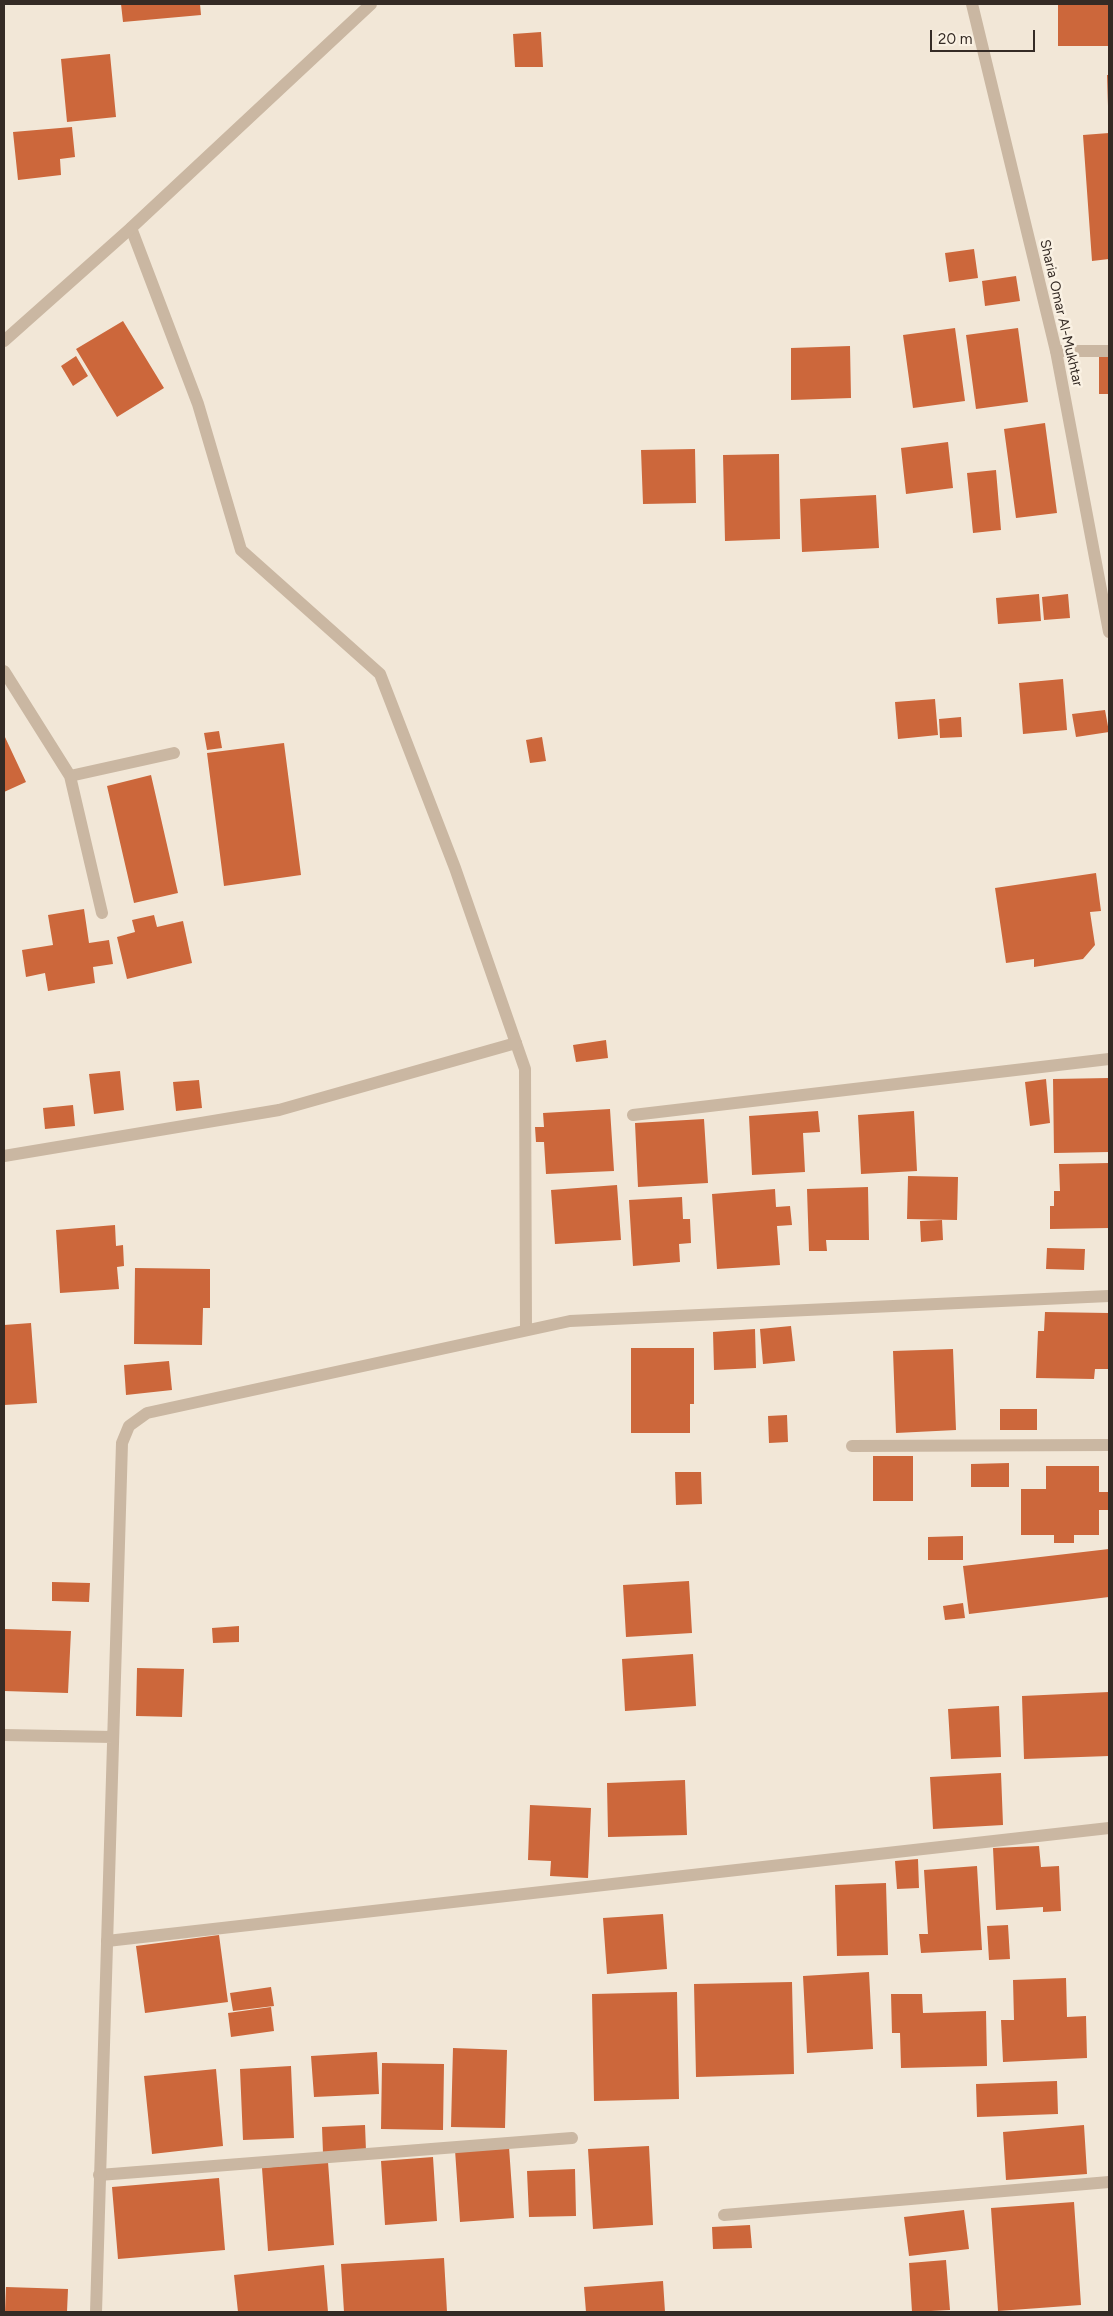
<!DOCTYPE html>
<html>
<head>
<meta charset="utf-8">
<style>
  body { margin:0 }
  #map { position:relative; width:1113px; height:2316px; overflow:hidden; background:#f2e7d7; font-family:Figtree,sans-serif }
  canvas { display:block }
  .frame { position:absolute; inset:0; border:5px solid #352b25; pointer-events:none }
  .scale { position:absolute; left:930px; top:30px; width:105px; height:22px; box-sizing:border-box; border:2px solid #352b25; border-top:0; padding-left:6px; font-size:15px; line-height:18px; white-space:nowrap; color:#352b25; -webkit-text-stroke:4px #faf1e3; paint-order:stroke }
</style>
</head>
<body>
<div id="map">
<canvas width="1113" height="2316"></canvas>
<div class="frame"></div>
<div class="scale">20 m</div>
</div>
<script>
const context = document.querySelector('canvas').getContext('2d');
context.lineJoin = 'round';
function fill(path, color) { context.fillStyle = color; context.fill(path, 'evenodd'); }
const shape = rows => new Path2D(rows.map(r => 'M' + r).join(''));
function trace(path, color, width, dash) { context.strokeStyle = color; context.lineWidth = width; context.lineCap = dash ? 'butt' : 'round'; context.setLineDash(dash || []); context.stroke(path); }
function label(font, color, halo, rows, align = 'center') {
  context.font = font + ' Figtree,sans-serif'; context.lineWidth = 5; context.setLineDash([]); context.textBaseline = 'middle'; context.strokeStyle = halo; context.fillStyle = color; for (const [text, x, y, turn = 0] of rows) {
    context.save(); context.translate(x, y); context.rotate((+turn || 0) * Math.PI / 180); context.textAlign = isNaN(turn) ? turn : align; if (halo) context.strokeText(text, 0, 0); context.fillText(text, 0, 0); context.restore();
  }
}
fill(shape([
  [121,4,200,4,201,15,123,22],
  [1058,4,1109,4,1109,46,1058,46],
  [541,32,543,67,515,67,513,34],
  [110,54,116,117,67,122,61,59],
  [1107,75,1109,75,1109,106,1108,106],
  [72,127,75,157,60,159,61,175,18,180,13,132],
  [1109,133,1109,259,1092,261,1083,135],
  [974,249,978,278,949,282,945,253],
  [1016,276,1020,301,985,306,982,281],
  [123,321,164,388,117,417,76,349],
  [955,328,965,401,913,408,903,335],
  [1018,328,1028,402,976,409,966,335],
  [850,346,851,398,791,400,791,348],
  [1099,354,1109,354,1109,394,1099,394],
  [76,356,88,376,73,386,61,366],
  [1045,423,1057,513,1016,518,1004,429],
  [948,442,953,488,906,494,901,448],
  [695,449,696,503,643,504,641,450],
  [779,454,780,539,725,541,723,455],
  [996,470,1001,530,973,533,967,473],
  [876,495,879,548,802,552,800,499],
  [1039,594,1041,621,998,624,996,598],
  [1068,594,1070,618,1044,620,1042,597],
  [1063,679,1067,730,1023,734,1019,683],
  [935,699,938,735,898,739,895,702],
  [1105,710,1109,732,1076,737,1072,714],
  [961,717,962,737,940,738,939,719],
  [219,731,222,748,207,750,204,733],
  [4,735,26,782,4,792],
  [542,737,546,761,530,763,526,740],
  [284,743,301,875,224,886,207,753],
  [151,775,178,893,134,903,107,786],
  [1096,873,1101,911,1090,912,1095,945,1083,959,1034,967,1034,959,1006,963,995,888],
  [84,909,89,943,109,940,113,964,93,967,95,983,48,991,45,973,26,977,22,950,53,945,48,915],
  [154,915,157,927,183,921,192,963,127,979,117,937,135,932,132,920],
  [606,1040,608,1058,576,1062,573,1045],
  [120,1071,124,1110,94,1114,89,1074],
  [1109,1078,1109,1152,1054,1153,1053,1079],
  [1046,1079,1050,1123,1030,1126,1025,1082],
  [199,1080,202,1108,176,1111,173,1082],
  [73,1105,75,1126,45,1129,43,1108],
  [610,1109,614,1171,546,1174,544,1142,536,1142,535,1127,544,1127,543,1113],
  [818,1111,820,1132,803,1133,805,1172,752,1175,749,1116],
  [914,1111,917,1171,861,1174,858,1115],
  [704,1119,708,1183,638,1187,635,1123],
  [1109,1163,1109,1228,1050,1229,1050,1206,1054,1206,1054,1191,1060,1191,1059,1164],
  [908,1176,958,1177,957,1220,907,1219],
  [617,1185,621,1240,555,1244,551,1190],
  [868,1187,869,1240,826,1240,827,1251,809,1251,807,1189],
  [775,1189,776,1207,790,1206,792,1225,777,1226,780,1265,717,1269,712,1194],
  [682,1197,683,1219,690,1219,691,1243,679,1244,680,1262,633,1266,629,1200],
  [942,1220,943,1240,921,1242,920,1221],
  [115,1225,116,1246,123,1245,124,1266,117,1267,119,1289,60,1293,56,1230],
  [1047,1248,1085,1249,1084,1270,1046,1269],
  [135,1268,210,1269,210,1308,203,1308,202,1345,134,1344],
  [1045,1312,1109,1313,1109,1369,1095,1369,1094,1379,1036,1378,1038,1331,1044,1331],
  [31,1323,37,1403,4,1405,4,1325],
  [791,1326,795,1361,763,1364,760,1329],
  [755,1329,756,1368,714,1370,713,1332],
  [631,1348,694,1348,694,1404,690,1404,690,1433,631,1433],
  [953,1349,956,1430,896,1433,893,1351],
  [169,1361,172,1390,126,1395,124,1365],
  [1000,1409,1037,1409,1037,1430,1000,1430],
  [787,1415,788,1442,769,1443,768,1416],
  [873,1456,913,1456,913,1501,873,1501],
  [1009,1463,1009,1487,971,1487,971,1464],
  [1046,1466,1099,1466,1099,1492,1109,1492,1109,1510,1099,1510,1099,1535,1074,1535,1074,1543,1054,1543,1054,1535,1021,1535,1021,1489,1046,1489],
  [675,1472,701,1472,702,1504,676,1505],
  [963,1536,963,1560,928,1560,928,1537],
  [1109,1549,1109,1597,969,1614,963,1566],
  [689,1581,692,1633,626,1637,623,1585],
  [52,1582,90,1583,89,1602,52,1601],
  [963,1603,965,1618,945,1620,943,1606],
  [239,1626,239,1642,213,1643,212,1628],
  [4,1629,71,1631,68,1693,4,1691],
  [693,1654,696,1706,625,1711,622,1659],
  [137,1668,184,1669,182,1717,136,1716],
  [1109,1692,1109,1756,1024,1759,1022,1696],
  [999,1706,1001,1757,951,1759,948,1709],
  [1001,1773,1003,1825,933,1829,930,1777],
  [685,1780,687,1835,608,1837,607,1783],
  [530,1805,591,1808,588,1878,550,1876,551,1861,528,1860],
  [1039,1846,1041,1867,1059,1866,1061,1911,1043,1912,1043,1907,996,1910,993,1848],
  [918,1859,919,1888,897,1889,895,1861],
  [977,1866,982,1950,921,1953,919,1934,928,1934,924,1870],
  [886,1883,888,1955,837,1956,835,1885],
  [663,1914,667,1969,607,1974,603,1918],
  [1008,1925,1010,1959,989,1960,987,1926],
  [219,1935,228,2002,145,2013,136,1946],
  [869,1972,873,2049,807,2053,803,1976],
  [1066,1978,1067,2017,1086,2016,1087,2058,1003,2062,1001,2020,1014,2020,1013,1980],
  [792,1982,794,2074,696,2077,694,1984],
  [271,1987,274,2006,233,2011,230,1993],
  [677,1992,679,2099,594,2101,592,1994],
  [891,1994,922,1994,923,2013,986,2011,987,2066,901,2068,900,2033,892,2033],
  [271,2007,274,2031,231,2037,228,2013],
  [453,2048,507,2050,505,2128,451,2127],
  [377,2052,379,2094,314,2097,311,2056],
  [382,2063,444,2064,443,2130,381,2129],
  [291,2066,294,2138,243,2140,240,2069],
  [216,2069,223,2146,152,2154,144,2076],
  [1057,2081,1058,2114,977,2117,976,2084],
  [365,2125,366,2151,323,2153,322,2127],
  [1084,2125,1087,2174,1006,2180,1003,2132],
  [649,2146,653,2225,593,2229,588,2149],
  [509,2147,514,2218,460,2222,455,2150],
  [433,2157,437,2221,385,2225,381,2161],
  [328,2162,334,2245,268,2251,262,2168],
  [575,2169,576,2216,529,2217,527,2171],
  [219,2178,225,2250,118,2259,112,2187],
  [1074,2202,1081,2305,998,2311,991,2208],
  [964,2210,969,2249,909,2256,904,2217],
  [750,2225,752,2248,713,2249,712,2227],
  [444,2258,447,2312,344,2312,341,2264],
  [946,2260,950,2310,912,2312,909,2263],
  [324,2265,328,2312,238,2312,234,2275],
  [663,2281,665,2312,586,2312,584,2287],
  [6,2287,68,2289,67,2312,5,2312]
]), '#cc673b');
trace(shape([
  [131,228,198,404,241,550,380,674,455,868,525,1069,526,1330],
  [1056,351,1109,351],
  [4,671,70,776,102,913],
  [70,776,174,753],
  [633,1115,1109,1059],
  [852,1446,1109,1445],
  [107,1941,1109,1828],
  [99,2175,572,2138],
  [724,2215,1109,2182]
]), '#cab7a2', 12);
trace(shape([
  [4,1156,279,1110,516,1043],
  [4,1735,113,1737],
  [96,2312,122,1443,129,1426,147,1413,570,1321,1109,1296]
]), '#cab7a2', 12);
trace(shape([
  [972,4,1056,351,1109,632],
  [4,341,131,228,371,4]
]), '#cab7a2', 12);
label('14px', '#352b25', '#faf1e3', [
  ["Sharia Omar Al-Mukhtar",1061,313,77]
]);
</script>
</body>
</html>
